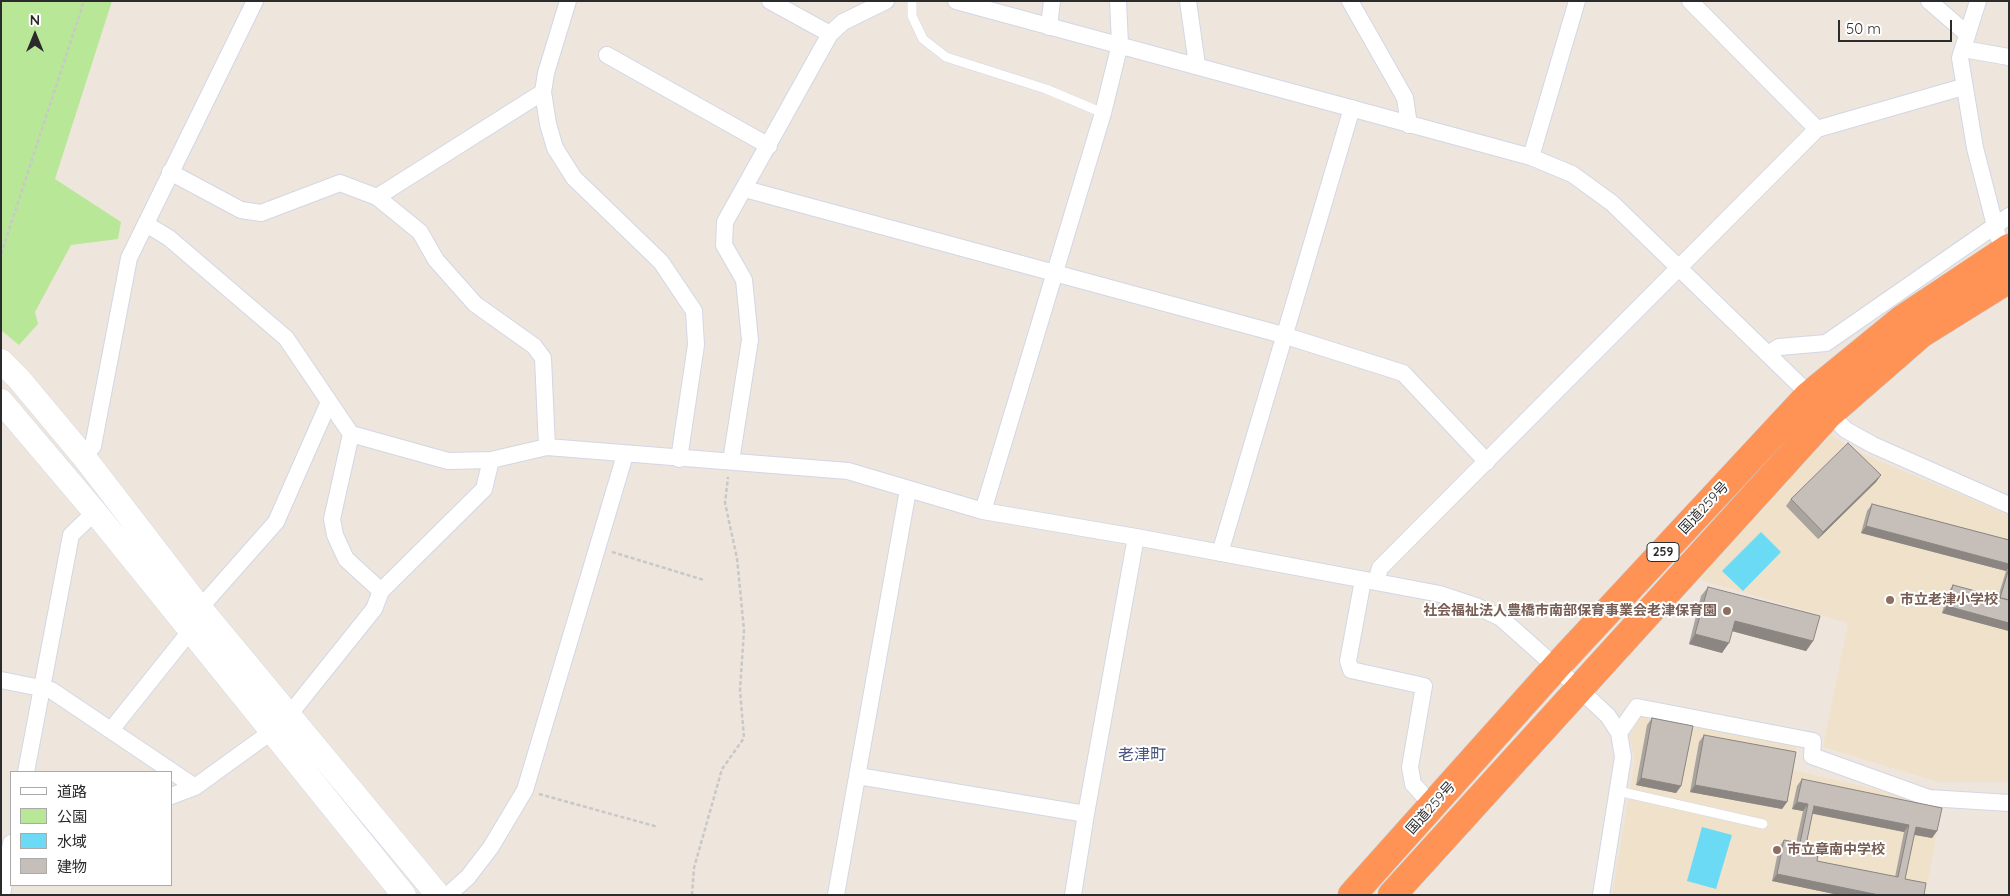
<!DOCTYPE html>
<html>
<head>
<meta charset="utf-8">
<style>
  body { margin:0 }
  #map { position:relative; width:2010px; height:896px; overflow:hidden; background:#eee5dd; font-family:Quicksand,"Noto Sans JP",sans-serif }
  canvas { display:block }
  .frame { position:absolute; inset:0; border:2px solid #2b2b2b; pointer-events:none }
  .legend { position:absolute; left:10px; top:771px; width:162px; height:115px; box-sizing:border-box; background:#fff; border:1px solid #aaa; margin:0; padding:6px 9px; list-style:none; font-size:15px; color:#2b2b2b }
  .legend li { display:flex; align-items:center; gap:10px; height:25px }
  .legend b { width:25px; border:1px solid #aaa }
  .north { position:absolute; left:10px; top:10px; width:50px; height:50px; -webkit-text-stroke:4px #fff; paint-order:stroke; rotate:0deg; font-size:14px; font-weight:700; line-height:20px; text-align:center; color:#2b2b2b }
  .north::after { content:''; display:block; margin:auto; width:18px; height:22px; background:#2b2b2b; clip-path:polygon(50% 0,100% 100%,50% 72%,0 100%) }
  .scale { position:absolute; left:1838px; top:20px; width:114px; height:22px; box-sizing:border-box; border:2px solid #2b2b2b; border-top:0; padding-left:6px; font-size:15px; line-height:18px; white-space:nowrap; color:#2b2b2b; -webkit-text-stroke:4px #fff; paint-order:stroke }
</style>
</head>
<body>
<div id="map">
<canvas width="2010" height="896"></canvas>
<div class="frame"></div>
<ul class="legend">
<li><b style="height:6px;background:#fff"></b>道路</li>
<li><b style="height:14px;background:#b8e797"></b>公園</li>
<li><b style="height:14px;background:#6bdaf5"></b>水域</li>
<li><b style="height:14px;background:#c6bfb9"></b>建物</li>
</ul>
<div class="north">N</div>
<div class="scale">50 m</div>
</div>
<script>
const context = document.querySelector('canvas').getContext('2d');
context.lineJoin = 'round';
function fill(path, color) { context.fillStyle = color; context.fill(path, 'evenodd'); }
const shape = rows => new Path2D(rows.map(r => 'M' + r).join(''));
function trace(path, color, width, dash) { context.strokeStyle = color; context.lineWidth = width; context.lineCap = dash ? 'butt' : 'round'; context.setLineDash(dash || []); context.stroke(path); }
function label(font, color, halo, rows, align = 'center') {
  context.font = font + ' Quicksand,"Noto Sans JP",sans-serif'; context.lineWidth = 4; context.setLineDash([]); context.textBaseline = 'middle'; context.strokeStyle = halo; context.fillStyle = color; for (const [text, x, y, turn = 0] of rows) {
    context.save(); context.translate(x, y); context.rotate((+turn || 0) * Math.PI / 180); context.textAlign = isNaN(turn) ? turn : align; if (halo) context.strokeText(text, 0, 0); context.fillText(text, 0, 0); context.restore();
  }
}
fill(shape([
  [1831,435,1862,454,2009,515,2009,782,1939,782,1823,747,1848,623,1694,578],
  [1641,717,1796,746,1793,770,1942,805,1925,895,1612,895,1635,760,1629,735]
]), '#f0e1cb');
fill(shape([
  [1,1,112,1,55,179,121,222,118,239,71,245,35,312,38,324,19,345,1,330]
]), '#b8e797');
fill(shape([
  [1761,532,1781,552,1743,591,1722,571],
  [1702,827,1732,835,1716,889,1687,881]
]), '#6bdaf5');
const lane = shape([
  [912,1,912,16,923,39,946,57,1046,89,1103,113],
  [1618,791,1763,824]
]);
const street = shape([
  [568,1,546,73,543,92,548,124,555,148,574,178,661,262,694,311,696,345,679,459],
  [770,1,830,34],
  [956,1,1531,157,1572,174,1612,203,1846,430,1873,445,2009,505],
  [1188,1,1197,65],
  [1350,1,1405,98,1409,125],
  [1690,1,1817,129],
  [1929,1,1966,33],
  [1978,1,1960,58,1975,148,1998,237],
  [1049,27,1052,1],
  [1963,49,2009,57],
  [607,55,769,146],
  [1531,157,1577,1],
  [170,172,241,210,261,213,340,183,377,197,420,232,436,260,475,304,534,346,543,358,547,447],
  [745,189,1283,335,1403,373,1487,462],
  [377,197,543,92],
  [146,224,169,238,286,338,351,434,448,461,491,460,547,447,848,471,983,511,1136,537,1440,594,1476,606,1501,618,1556,667,1608,716,1619,733,1623,757,1601,895],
  [1768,354,1779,347,1826,343,2009,216],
  [351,434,332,519,335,535,346,559,381,591],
  [84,457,93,446,129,258,255,1],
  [731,461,750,340,744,280,724,245,725,222,830,34,843,22,886,1],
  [983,511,1103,113,1120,44,1118,1],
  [1220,553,1352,108],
  [1363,580,1348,661,1351,670,1424,686,1410,767,1413,784,1433,806],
  [1376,582,1380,568,1817,129,1963,87],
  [200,608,276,522,329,402],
  [1,680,51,690,195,787,271,732],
  [289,715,374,609,381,591,484,489,491,460],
  [111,730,191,630],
  [1619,733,1637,707,1813,741,1812,756,1929,798,2009,803],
  [26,772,71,535,95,512],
  [858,776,1086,814],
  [171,796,195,787],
  [2,895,11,843],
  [448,895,468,877,491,847,525,790,625,455],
  [836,895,908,490],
  [1073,895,1086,814,1136,537]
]);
const secondary = shape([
  [1,361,19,379,84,457,200,608,438,895],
  [1,401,95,512,404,895]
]);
const highway = shape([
  [1352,895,1556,667,1808,396,1901,320,2009,248],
  [1392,895,1828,415,1921,334,2009,279]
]);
trace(lane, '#d2d7e5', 10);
trace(street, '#d2d7e5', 18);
trace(secondary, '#d2d7e5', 25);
trace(highway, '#c8c8c8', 29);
trace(shape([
  [1,254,84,1],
  [612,552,704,580],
  [539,794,658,827],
  [692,895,694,868,722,769,744,738,740,690,744,630,737,558,725,503,728,477]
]), '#c8c8c8', 2.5, [4, 2.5]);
trace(lane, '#fff', 9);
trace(street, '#fff', 16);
trace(secondary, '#fff', 24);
trace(highway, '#ff9356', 28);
fill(shape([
  [1881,475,1876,482,1818,539,1786,506,1791,499],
  [1872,504,2009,540,2009,631,1942,613,1948,592,1953,585,1998,597,2006,571,1861,533,1867,511],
  [1708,587,1813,641,1806,651,1732,631,1722,653,1689,644,1701,596],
  [1652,718,1681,786,1676,793,1636,785,1647,725],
  [1704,735,1787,802,1782,809,1690,792,1699,742],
  [1802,779,1937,831,1932,838,1914,835,1905,879,1924,895,1839,895,1772,881,1779,847,1784,840,1796,843,1803,811,1792,809,1797,786],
  [1812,813,1904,832,1895,877,1817,861,1806,845]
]), '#aaa49f');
fill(shape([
  [1881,475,1876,482,1818,539,1823,532],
  [1866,526,2009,564,2009,567,2006,571,1861,533],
  [1947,606,2009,623,2009,631,1942,613],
  [1735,621,1813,641,1806,651,1728,630],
  [1695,634,1729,643,1722,653,1689,644],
  [1641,778,1681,786,1676,793,1636,785],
  [1695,785,1787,802,1782,809,1690,792],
  [1797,802,1808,804,1803,811,1792,809],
  [1814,806,1909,825,1904,832,1809,813],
  [1916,827,1937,831,1932,838,1911,834],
  [1777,874,1879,895,1839,895,1772,881]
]), '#8b8682');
const building = shape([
  [1848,443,1881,475,1823,532,1791,499,1848,443],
  [1872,504,2009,540,2009,564,1866,526,1872,504],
  [2009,568,2009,600,2000,598,2009,568],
  [1953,585,2009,600,2009,623,1947,606,1953,585],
  [1708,587,1820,616,1813,641,1735,621,1729,643,1695,634,1708,587],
  [1652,718,1693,726,1681,786,1641,778,1652,718],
  [1704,735,1796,752,1787,802,1695,785,1704,735],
  [1802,779,1942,808,1937,831,1916,827,1905,879,1926,883,1924,895,1879,895,1777,874,1784,840,1800,843,1808,804,1797,802,1802,779],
  [1814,806,1909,825,1898,877,1817,861,1819,847,1806,845,1814,806]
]);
fill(building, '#c6bfb9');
trace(building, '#8b8682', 1);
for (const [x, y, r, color] of [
  [1890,600,5,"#8d6e63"],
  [1727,611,5,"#8d6e63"],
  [1777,850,5,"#8d6e63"]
]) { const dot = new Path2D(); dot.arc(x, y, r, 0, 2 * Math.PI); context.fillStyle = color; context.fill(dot); trace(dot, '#fff', 2); }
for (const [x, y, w] of [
  [1663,552,32]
]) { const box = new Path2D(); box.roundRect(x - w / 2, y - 9.5, w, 19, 4); context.fillStyle = '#fff'; context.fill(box); trace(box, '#2b2b2b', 1); }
label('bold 12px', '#2b2b2b', null, [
  ["259",1663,552]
]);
label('14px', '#2b2b2b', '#fff', [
  ["国道259号",1704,508,-47],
  ["国道259号",1431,808,-48]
]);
label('bold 14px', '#785e54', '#fff', [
  ["市立老津小学校",1900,600],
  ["社会福祉法人豊橋市南部保育事業会老津保育園",1717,611,"right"],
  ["市立章南中学校",1787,850]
], 'left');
label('16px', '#49577f', '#fff', [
  ["老津町",1142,755]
]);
</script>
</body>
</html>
